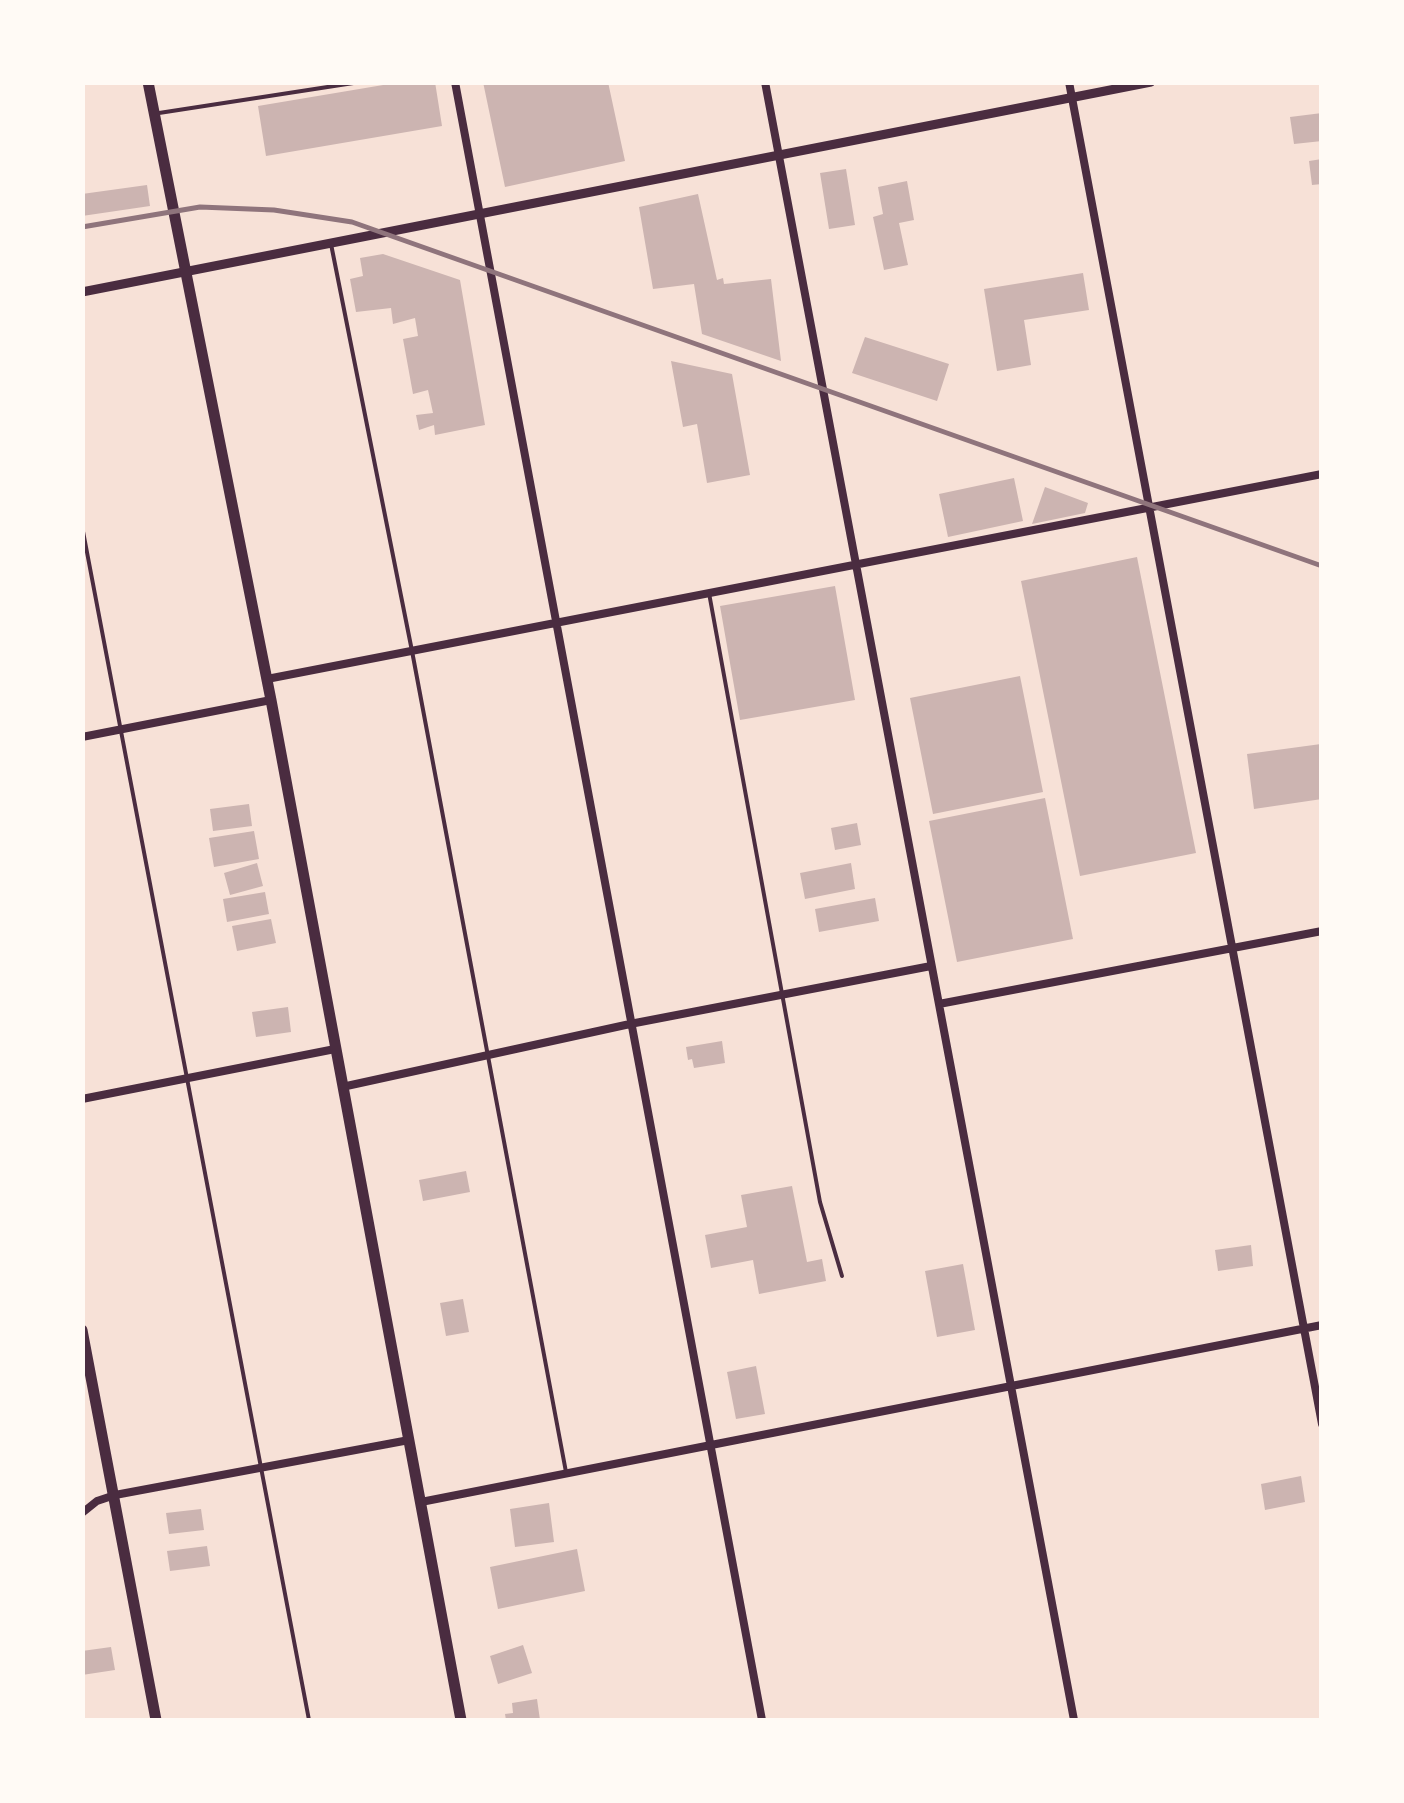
<!DOCTYPE html>
<html>
<head>
<meta charset="utf-8">
<style>
  body { margin:0 }
  #map { position:relative; width:1404px; height:1803px; overflow:hidden; background:#f7e1d7; font-family:"Archivo Narrow",sans-serif }
  canvas { display:block }
  .frame { position:absolute; inset:0; border:85px solid #fffaf5; pointer-events:none }
</style>
</head>
<body>
<div id="map">
<canvas width="1404" height="1803"></canvas>
<div class="frame"></div>
</div>
<script>
const context = document.querySelector('canvas').getContext('2d');
context.lineJoin = 'round';
function fill(path, color) { context.fillStyle = color; context.fill(path, 'evenodd'); }
const shape = rows => new Path2D(rows.map(r => 'M' + r).join(''));
function trace(path, color, width, dash) { context.strokeStyle = color; context.lineWidth = width; context.lineCap = dash ? 'butt' : 'round'; context.setLineDash(dash || []); context.stroke(path); }
fill(shape([
  [401,82,435,82,442,126,266,156,258,106],
  [483,82,608,82,625,161,505,187],
  [1322,113,1322,141,1294,144,1290,117],
  [1322,159,1322,184,1312,185,1309,161],
  [846,169,855,225,829,229,820,173],
  [907,181,914,220,899,223,908,265,884,270,873,217,883,214,878,187],
  [147,185,150,206,82,216,82,194],
  [698,194,717,280,723,278,724,284,771,279,781,361,702,334,694,284,653,289,639,207],
  [383,254,460,280,485,425,435,435,434,425,419,430,416,415,433,413,428,390,413,394,403,339,418,336,415,318,393,324,391,308,356,312,350,279,363,276,360,258],
  [1083,273,1089,310,1024,320,1031,365,997,371,984,289],
  [865,337,949,364,937,401,852,373],
  [671,361,732,374,750,475,707,483,697,424,683,427],
  [1014,478,1023,521,948,537,939,494],
  [1045,487,1088,503,1085,513,1032,524],
  [1137,557,1196,853,1080,876,1021,581],
  [835,586,855,700,740,720,720,606],
  [1020,676,1043,792,933,814,910,698],
  [1321,744,1322,799,1254,809,1247,754],
  [1045,798,1073,939,957,962,929,821],
  [249,804,252,826,213,831,210,809],
  [857,823,861,845,835,850,831,828],
  [254,831,259,859,214,867,209,838],
  [257,863,263,886,230,895,224,873],
  [851,863,855,889,805,899,800,873],
  [265,892,269,914,227,922,223,899],
  [875,898,879,921,819,932,815,909],
  [271,919,276,943,237,951,232,926],
  [288,1007,291,1032,256,1037,252,1012],
  [722,1041,725,1063,694,1068,692,1059,688,1060,686,1047],
  [466,1171,470,1192,423,1201,419,1180],
  [792,1186,807,1262,822,1259,826,1281,759,1294,753,1260,711,1268,705,1235,747,1227,741,1195],
  [1251,1245,1253,1266,1218,1271,1215,1250],
  [963,1264,975,1330,937,1337,925,1271],
  [463,1299,469,1332,446,1336,440,1303],
  [756,1366,765,1414,736,1419,727,1372],
  [1301,1476,1305,1502,1265,1510,1261,1484],
  [549,1503,554,1542,515,1547,510,1509],
  [201,1509,204,1530,169,1534,166,1513],
  [207,1546,210,1566,170,1571,167,1551],
  [577,1549,585,1591,498,1609,490,1567],
  [523,1645,532,1673,498,1684,490,1656],
  [111,1647,115,1670,82,1675,82,1651],
  [537,1699,540,1720,506,1720,505,1714,513,1713,512,1703]
]), '#ccb4b1');
trace(shape([
  [159,113,360,82],
  [331,244,412,651,566,1472],
  [82,526,309,1720],
  [709,593,820,1202,842,1276]
]), '#4a2c40', 4);
trace(shape([
  [455,82,762,1720],
  [765,82,1074,1720],
  [1069,82,1322,1424],
  [267,679,1322,474],
  [82,737,271,700],
  [939,1004,1322,931],
  [342,1087,630,1024,931,966],
  [82,1099,335,1049],
  [421,1502,1322,1325],
  [82,1513,97,1501,115,1495,409,1440]
]), '#4a2c40', 8);
trace(shape([
  [82,292,1151,82]
]), '#4a2c40', 9);
trace(shape([
  [148,82,271,700,461,1720],
  [82,1330,156,1720]
]), '#4a2c40', 11);
trace(shape([
  [82,227,200,207,274,210,352,222,1322,566]
]), '#8f747c', 5);
</script>
</body>
</html>
